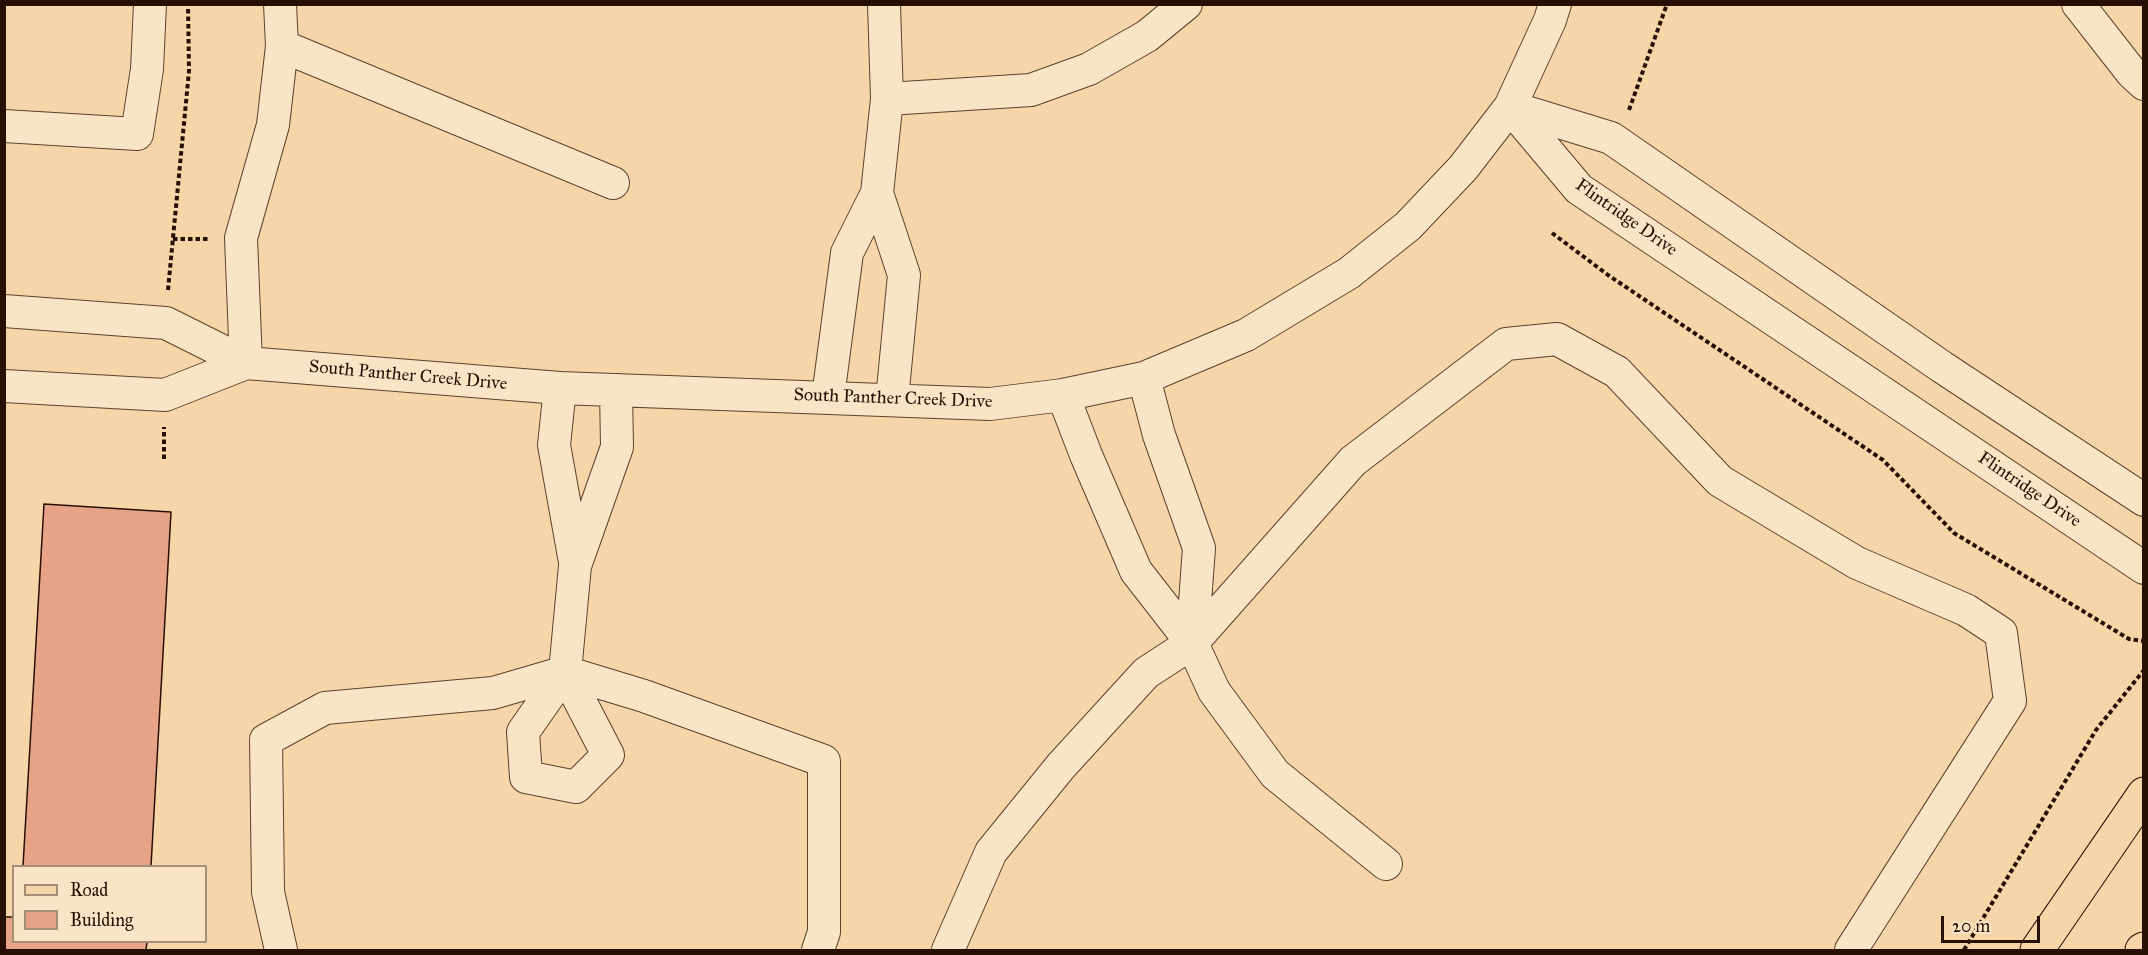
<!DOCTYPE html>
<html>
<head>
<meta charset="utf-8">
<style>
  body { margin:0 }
  #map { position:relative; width:2148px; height:955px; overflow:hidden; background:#f6d6a8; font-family:"IM FELL Great Primer",serif }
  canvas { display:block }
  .frame { position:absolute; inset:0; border:6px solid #280f04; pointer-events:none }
  .legend { position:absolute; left:12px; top:865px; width:195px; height:78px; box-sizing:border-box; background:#f9e4c6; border:2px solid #a58f78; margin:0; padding:8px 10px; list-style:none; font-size:18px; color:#280f04 }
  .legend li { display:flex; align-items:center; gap:12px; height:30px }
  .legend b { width:30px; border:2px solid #a58f78 }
  .scale { position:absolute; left:1941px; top:916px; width:99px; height:27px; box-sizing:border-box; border:3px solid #280f04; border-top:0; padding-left:8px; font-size:18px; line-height:21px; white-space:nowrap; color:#280f04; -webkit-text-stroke:4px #f9e4c6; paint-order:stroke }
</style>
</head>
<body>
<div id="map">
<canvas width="2148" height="955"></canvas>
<div class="frame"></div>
<ul class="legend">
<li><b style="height:8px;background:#f6d6a8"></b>Road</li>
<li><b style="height:16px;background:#e6a386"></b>Building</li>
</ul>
<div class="scale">20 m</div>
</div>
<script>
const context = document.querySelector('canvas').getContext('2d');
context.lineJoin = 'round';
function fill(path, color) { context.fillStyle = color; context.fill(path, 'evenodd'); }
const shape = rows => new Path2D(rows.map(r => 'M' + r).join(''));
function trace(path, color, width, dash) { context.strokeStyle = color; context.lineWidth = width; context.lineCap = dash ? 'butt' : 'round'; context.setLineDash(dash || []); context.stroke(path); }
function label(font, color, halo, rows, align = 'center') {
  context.font = font + ' "IM FELL Great Primer",serif'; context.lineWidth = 4.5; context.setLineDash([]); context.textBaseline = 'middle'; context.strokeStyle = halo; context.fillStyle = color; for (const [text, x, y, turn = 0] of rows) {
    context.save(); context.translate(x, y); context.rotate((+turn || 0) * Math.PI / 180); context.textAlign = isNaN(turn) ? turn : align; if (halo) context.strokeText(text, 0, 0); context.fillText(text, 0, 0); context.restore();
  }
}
const building = shape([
  [44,504,171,512,151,866,23,866,44,504],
  [4,917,14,917,14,942,147,942,146,950,4,950,4,917]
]);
fill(building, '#e6a386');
trace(building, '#280f04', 1.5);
const minor = shape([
  [2078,4,2132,73,2144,84],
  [282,46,613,183],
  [887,99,1031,90,1089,69,1147,36,1186,4],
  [1510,107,1579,189,2144,568],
  [1510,107,1611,138,1942,367,2144,500],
  [4,126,137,134,147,69,150,4],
  [877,193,904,275,892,400],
  [4,311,166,323,246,363,560,388,990,404,1063,395,1144,378,1246,335,1349,273,1408,226,1463,168,1510,107,1550,20,1555,4],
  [246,363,241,238,273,125,282,46,280,4],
  [1144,378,1159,435,1199,548,1192,643],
  [4,386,165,395,246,363],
  [560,388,554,445,575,562],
  [1063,395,1086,455,1136,571,1192,643,1214,691,1275,774,1386,864],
  [828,397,847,253,877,193,887,99,884,4],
  [565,672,644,696,824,761,824,932,818,950],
  [565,672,608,755,576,787,526,777,523,732,565,672],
  [281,950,268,892,266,740,325,708,493,693,565,672,575,566,617,447,616,390],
  [948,950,991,852,1061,766,1146,673,1192,643,1353,461,1506,344,1557,339,1617,372,1720,481,1857,563,1966,610,2001,633,2010,701,1851,950]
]);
const major = shape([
  [2037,950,2144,794],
  [2142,950,2144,949]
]);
trace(minor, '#5c412d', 34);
trace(major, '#280f04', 35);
trace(shape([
  [1629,110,1667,4],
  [1552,233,1608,275,1883,460,1954,533,2129,639,2144,641],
  [173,239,208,239],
  [168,290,189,71,188,4],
  [164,459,164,427],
  [1964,950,2096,730,2144,670]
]), '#280f04', 4, [4.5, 3]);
trace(minor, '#f9e4c6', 32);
trace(major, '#f6d6a8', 33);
label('18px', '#280f04', '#f9e4c6', [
  ["Flintridge Drive",1626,218,35],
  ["South Panther Creek Drive",408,376,5],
  ["South Panther Creek Drive",893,399,2],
  ["Flintridge Drive",2029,490,34]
]);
</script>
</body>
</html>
